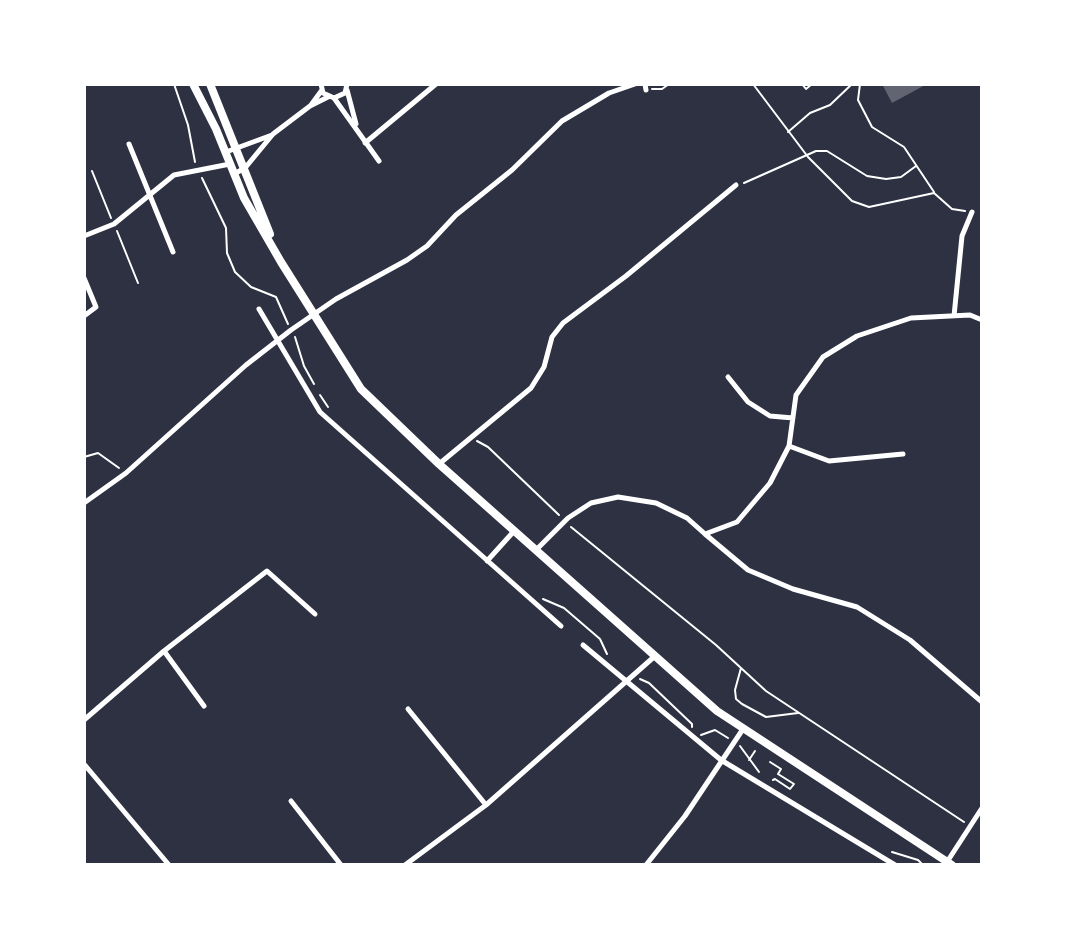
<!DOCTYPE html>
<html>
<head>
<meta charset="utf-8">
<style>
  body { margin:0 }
  #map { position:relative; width:1066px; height:949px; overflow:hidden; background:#2d3142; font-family:"DejaVu Sans",sans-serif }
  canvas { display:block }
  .frame { position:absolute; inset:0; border:86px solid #fff; pointer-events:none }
</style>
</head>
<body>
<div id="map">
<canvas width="1066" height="949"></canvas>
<div class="frame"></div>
</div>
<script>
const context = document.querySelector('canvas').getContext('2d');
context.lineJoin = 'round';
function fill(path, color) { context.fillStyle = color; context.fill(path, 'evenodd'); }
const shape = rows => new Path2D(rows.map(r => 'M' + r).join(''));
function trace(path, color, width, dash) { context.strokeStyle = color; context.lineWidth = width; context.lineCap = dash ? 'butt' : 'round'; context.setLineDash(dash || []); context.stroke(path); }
fill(shape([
  [882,84,927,84,892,103]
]), '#626471');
trace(shape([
  [174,84,188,125,195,162],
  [753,84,808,157,852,201,869,207,934,193,952,209,965,211],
  [860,84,858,100,872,127,904,147,934,192],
  [652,89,662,89,669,84],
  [788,132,810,113,830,105,852,84],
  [92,171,111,218],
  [202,178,226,228,227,253,235,272,251,287,276,297,288,324],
  [744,183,816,151,827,151,867,176,886,179,901,177,916,166],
  [117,231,138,283],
  [295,337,304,366,314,384],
  [320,395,328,407],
  [477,441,488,447,559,515],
  [84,457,98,453,119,468],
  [571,527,716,645,766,691,964,822],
  [543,599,564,608,600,639,607,654],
  [741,668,735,690,736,699,742,704,766,717,798,713],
  [640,679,649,683,692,724,692,727],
  [701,735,715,730,728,738],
  [740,746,759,772],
  [749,760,755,751],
  [770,762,781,769,778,774,794,784,790,789,775,779,773,780],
  [892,852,918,860,923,865]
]), '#fff', 2);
trace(shape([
  [802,84,806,89,812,84]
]), '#fff', 2);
trace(shape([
  [321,84,323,93,334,98,345,93,347,84],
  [645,84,646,90],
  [347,90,356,124],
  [334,98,379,161],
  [311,105,322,90],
  [365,143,436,84],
  [129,144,173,252],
  [226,152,272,135],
  [234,174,245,168,273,134,310,106,328,97],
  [84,236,114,224,174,175,230,164],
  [84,278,96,307,84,316],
  [259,309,320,412,561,626],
  [954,316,962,236,972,212],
  [728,377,748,402,770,416,793,418],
  [789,446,829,461,903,454],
  [439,464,531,388,544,367,552,337,563,323,626,276,736,185],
  [84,503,126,473,246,365,291,330,336,299,407,260,427,246,456,215,512,170,562,121,609,93,635,84],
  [705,534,748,570,793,589,857,607,910,640,982,702],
  [537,549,568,518,591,503,618,497,656,503,687,518,705,534,737,522,770,483,789,446,796,395,823,357,857,336,911,318,970,315,982,320],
  [487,561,515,530],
  [583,645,721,760,895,865],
  [164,651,204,706],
  [408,709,486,805],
  [84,720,164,651,267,571,315,614],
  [84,764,169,865],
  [291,801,341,865],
  [947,862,982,808],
  [405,865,486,805,655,656],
  [646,865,685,816,743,729]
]), '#fff', 5);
trace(shape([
  [193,84,216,129,244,198,281,262,361,389,439,464,717,711,952,865],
  [210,84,270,234]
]), '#fff', 8);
</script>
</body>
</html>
